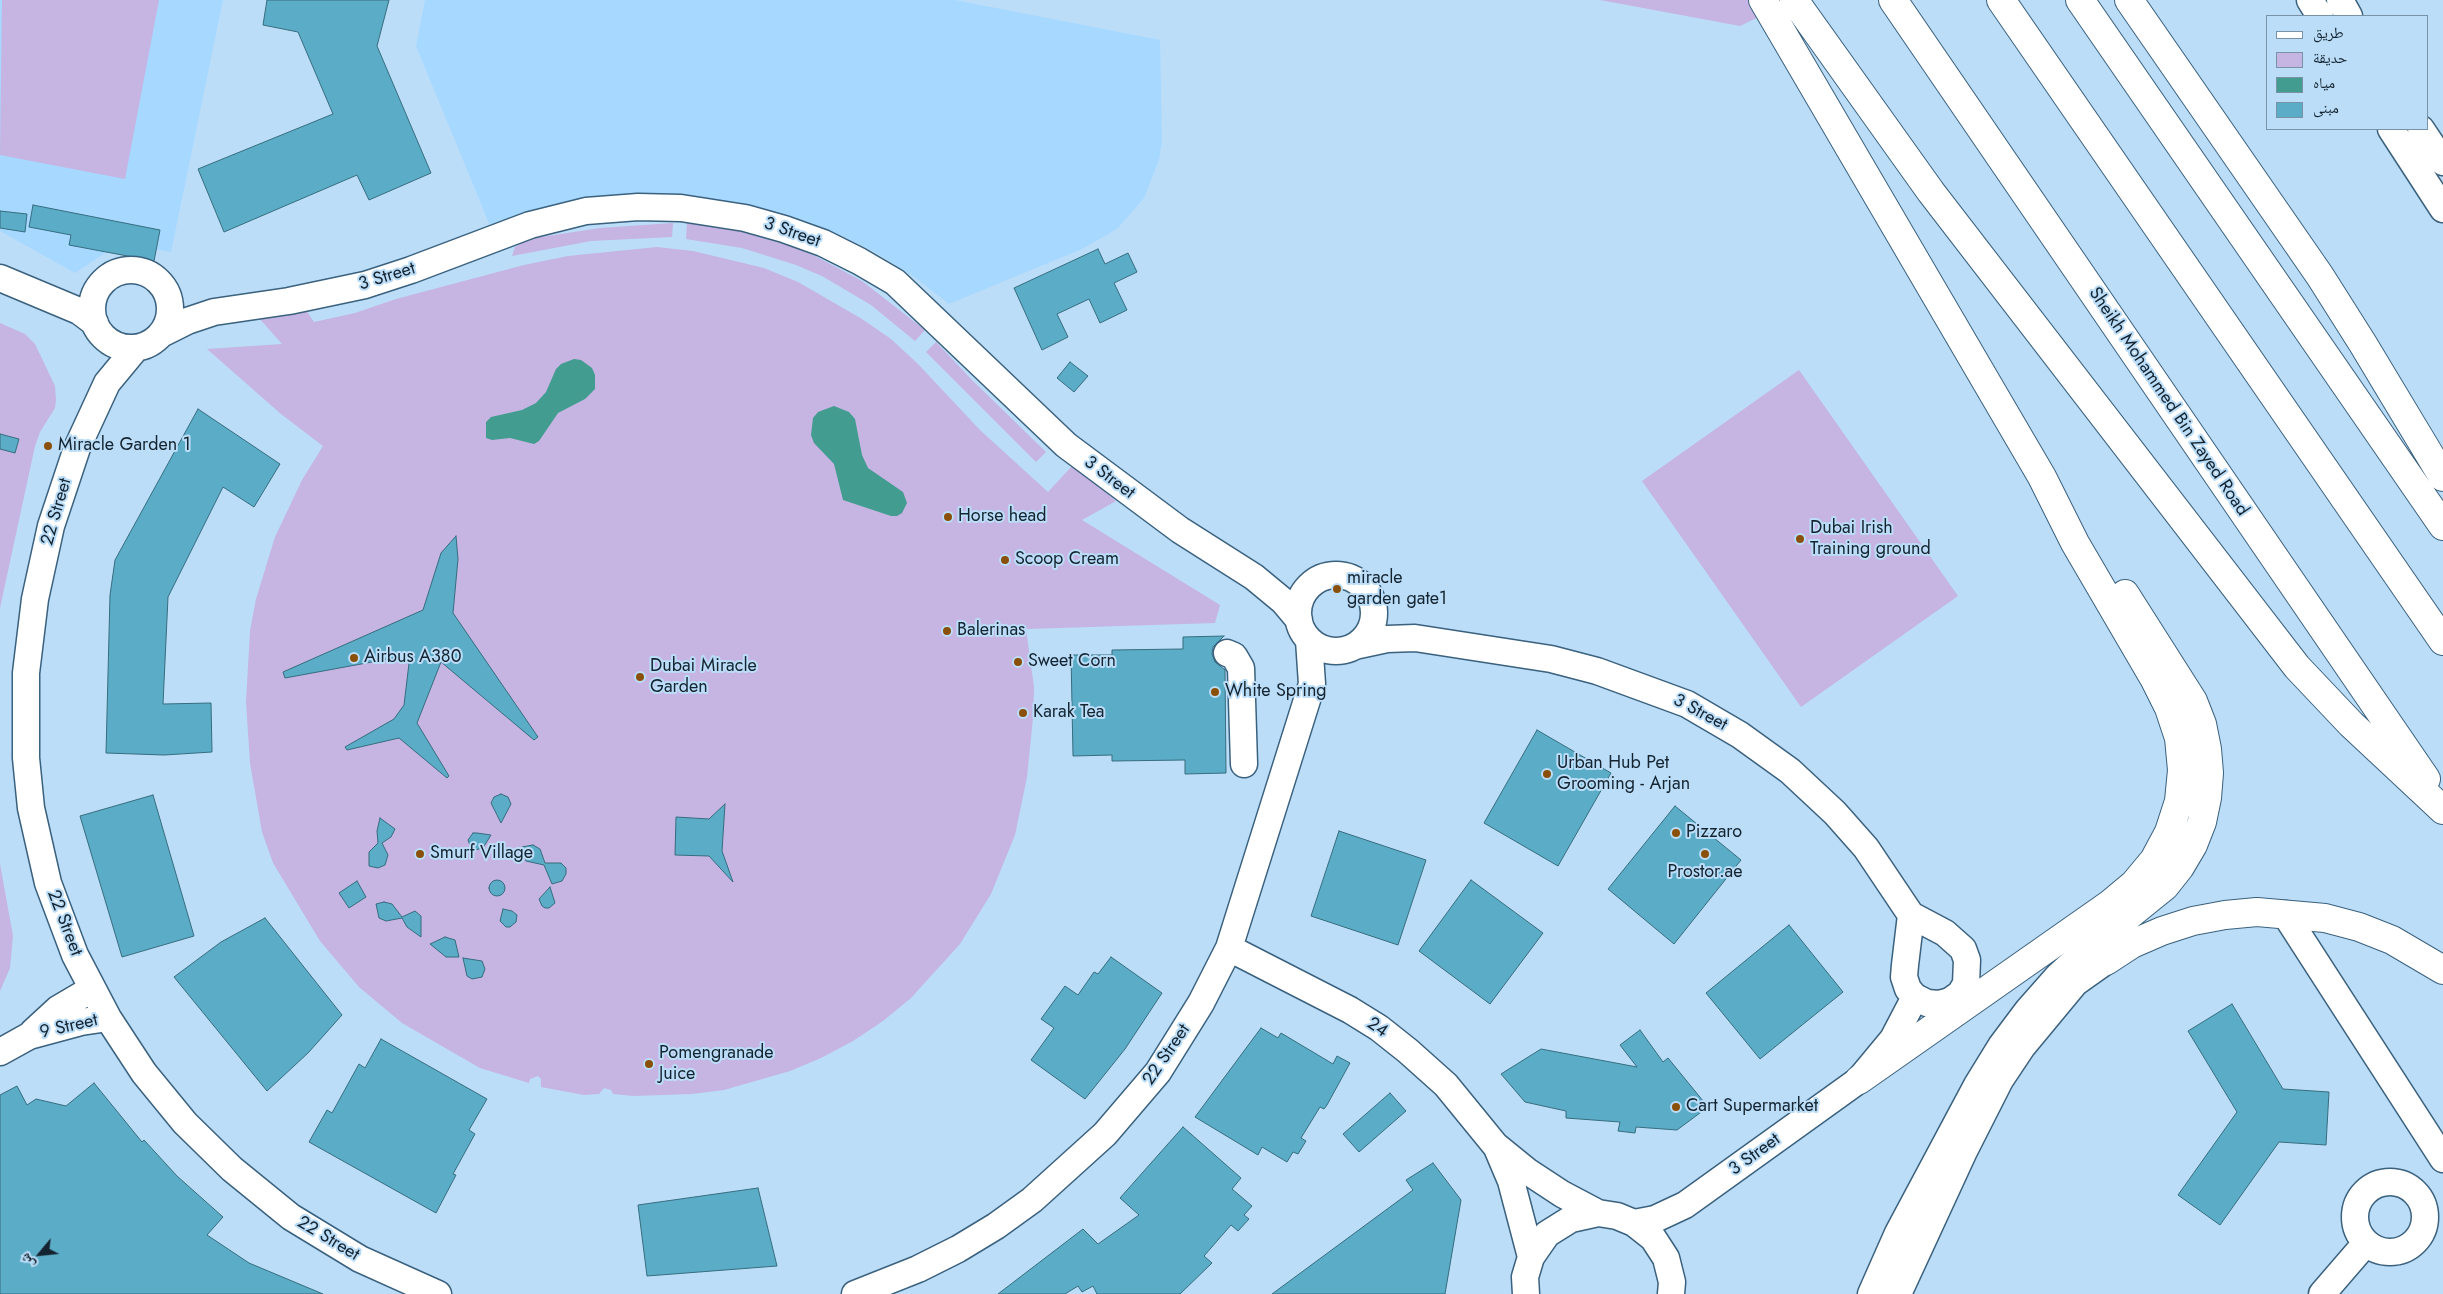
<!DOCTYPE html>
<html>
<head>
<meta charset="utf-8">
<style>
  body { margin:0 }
  #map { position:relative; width:2443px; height:1294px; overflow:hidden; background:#bbddf8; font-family:Jost,"Noto Naskh Arabic",sans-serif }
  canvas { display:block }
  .legend { position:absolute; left:2266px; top:15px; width:162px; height:115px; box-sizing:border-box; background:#bbddf8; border:1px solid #7893a8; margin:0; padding:6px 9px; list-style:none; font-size:15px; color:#13232f }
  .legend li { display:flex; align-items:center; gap:10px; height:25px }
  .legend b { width:25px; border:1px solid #7893a8 }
  .north { position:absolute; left:15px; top:1229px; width:50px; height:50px; -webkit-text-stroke:4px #bbddf8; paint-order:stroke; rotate:242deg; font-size:14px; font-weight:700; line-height:20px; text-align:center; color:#13232f }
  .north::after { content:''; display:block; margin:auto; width:18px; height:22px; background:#13232f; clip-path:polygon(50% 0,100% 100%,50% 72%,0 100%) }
</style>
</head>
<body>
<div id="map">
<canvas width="2443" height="1294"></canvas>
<ul class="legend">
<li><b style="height:6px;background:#fff"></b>طريق</li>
<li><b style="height:14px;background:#c6b4e2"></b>حديقة</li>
<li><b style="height:14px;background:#429c8f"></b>مياه</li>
<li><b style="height:14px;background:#5bacc7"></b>مبنى</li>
</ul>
<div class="north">ش</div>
</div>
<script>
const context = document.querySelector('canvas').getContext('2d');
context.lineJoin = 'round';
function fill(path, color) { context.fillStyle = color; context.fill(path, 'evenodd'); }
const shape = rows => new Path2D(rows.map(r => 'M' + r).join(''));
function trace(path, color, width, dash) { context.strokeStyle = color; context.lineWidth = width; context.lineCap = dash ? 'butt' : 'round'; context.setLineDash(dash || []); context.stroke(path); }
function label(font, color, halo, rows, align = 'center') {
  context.font = font + ' Jost,sans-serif'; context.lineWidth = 4; context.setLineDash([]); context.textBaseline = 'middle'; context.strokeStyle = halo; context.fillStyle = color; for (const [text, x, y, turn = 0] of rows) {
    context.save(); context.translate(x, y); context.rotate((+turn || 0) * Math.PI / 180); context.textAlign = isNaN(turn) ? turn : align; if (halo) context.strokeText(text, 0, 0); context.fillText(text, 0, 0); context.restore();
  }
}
fill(shape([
  [0,0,223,0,171,252,120,243,75,273,0,231],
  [425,0,955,0,1160,40,1162,140,1159,160,1144,198,1117,229,1082,249,949,304,913,276,875,252,834,232,792,216,748,204,703,198,658,195,491,228,416,46]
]), '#a7d8ff');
fill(shape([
  [2,0,159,0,125,179,0,155],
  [1600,0,1794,0,1740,26],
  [673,223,672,237,591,241,512,256,515,247,528,239,600,228],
  [687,223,739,231,790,246,815,256,862,281,925,330,915,341,871,305,822,276,796,265,742,248,686,239],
  [657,247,693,251,764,268,798,282,862,319,891,339,918,364,980,430,1048,492,1073,465,1116,501,1082,520,1220,605,1215,623,1026,629,1034,687,1033,718,1027,777,1015,835,991,894,960,944,911,998,883,1021,853,1041,821,1058,790,1071,724,1090,692,1094,634,1096,613,1094,611,1090,604,1088,599,1094,584,1095,541,1087,541,1079,538,1076,530,1079,529,1083,480,1068,402,1023,359,987,320,941,273,863,262,832,250,763,246,702,250,631,256,599,275,537,302,480,323,446,281,414,207,349,282,344,259,318,306,310,314,322,355,313,396,299,524,265,568,256],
  [0,323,25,334,35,344,55,386,56,400,55,408,40,432,35,446,0,608],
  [936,342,972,380,1046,452,1036,462,926,352],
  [1799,370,1958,596,1801,707,1642,481],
  [0,864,13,936,10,968,0,991]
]), '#c6b4e2');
fill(shape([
  [574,359,581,360,592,368,595,375,595,389,585,399,558,413,539,441,534,444,510,438,492,440,486,438,486,422,491,417,522,410,536,403,546,392,556,369,561,364],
  [834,406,849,412,855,419,862,455,868,468,903,492,907,503,902,513,897,516,891,516,843,500,834,464,814,443,811,435,813,418,818,412]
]), '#429c8f');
const building = shape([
  [267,0,389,0,377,46,431,173,369,200,357,175,224,232,198,169,333,114,298,32,263,25,267,0],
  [33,205,160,230,154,261,69,245,71,235,29,227,33,205],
  [0,211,27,214,25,232,0,228,0,211],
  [1098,249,1105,264,1128,253,1137,272,1114,283,1127,310,1100,323,1089,299,1057,314,1068,337,1042,350,1014,288,1098,249],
  [1070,362,1088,376,1074,392,1057,378,1070,362],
  [198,409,280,464,254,507,223,487,168,597,163,704,211,703,212,752,164,755,106,753,110,595,115,560,198,409],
  [0,434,19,439,15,453,0,449,0,434],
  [456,536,458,559,453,613,538,737,534,740,441,662,417,723,449,776,447,778,399,738,347,750,345,747,394,719,404,705,410,655,285,678,283,672,423,610,441,553,456,536],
  [1224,636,1213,647,1212,654,1215,662,1225,670,1226,773,1185,774,1185,760,1112,761,1112,755,1073,756,1071,655,1112,655,1112,650,1183,649,1183,637,1224,636],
  [1537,730,1611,773,1558,866,1484,823,1537,730],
  [501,794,508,797,511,804,501,823,491,803,494,797,501,794],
  [153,795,194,936,122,957,80,816,153,795],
  [725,804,722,851,733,882,709,856,675,855,676,817,709,819,725,804],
  [1675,806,1741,860,1674,944,1608,889,1675,806],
  [380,818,395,829,391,837,382,843,388,855,385,865,378,868,369,866,369,852,378,843,377,831,380,818],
  [1339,831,1426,860,1398,945,1311,916,1339,831],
  [473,833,477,833,491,835,483,848,475,850,471,848,468,840,473,833],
  [533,845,540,849,545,863,561,863,566,868,566,874,562,881,552,884,544,865,526,861,522,847,533,845],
  '489 888a8 8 0 1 1 16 0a8 8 0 1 1-16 0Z',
  [1471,880,1543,933,1490,1004,1419,951,1471,880],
  [357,881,366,897,349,908,339,893,357,881],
  [550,887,555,903,549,908,545,908,542,906,539,899,550,887],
  [384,902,392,904,402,917,415,911,421,916,421,937,407,927,402,918,386,921,379,918,376,904,384,902],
  [503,909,512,911,517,915,516,922,510,927,506,927,500,921,503,909],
  [265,918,342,1015,308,1053,267,1091,174,977,221,942,265,918],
  [1789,925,1843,992,1760,1059,1706,993,1789,925],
  [445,937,455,940,459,957,446,957,430,944,445,937],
  [1111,957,1162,993,1125,1049,1085,1099,1031,1060,1054,1028,1041,1019,1065,986,1078,995,1094,972,1098,974,1111,957],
  [463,958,482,961,485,969,482,977,472,979,467,976,463,958],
  [2232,1004,2283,1089,2329,1092,2326,1145,2279,1142,2220,1225,2178,1195,2237,1112,2188,1031,2232,1004],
  [1261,1028,1278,1038,1281,1033,1333,1064,1337,1056,1350,1063,1327,1105,1324,1109,1320,1107,1301,1138,1306,1141,1298,1154,1293,1152,1287,1162,1262,1147,1258,1155,1195,1117,1261,1028],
  [1640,1030,1663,1062,1668,1058,1708,1107,1677,1130,1636,1127,1635,1133,1618,1131,1620,1122,1566,1118,1566,1111,1525,1102,1501,1074,1541,1049,1637,1067,1620,1045,1640,1030],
  [381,1039,487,1099,469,1130,475,1134,453,1174,456,1175,436,1213,309,1142,327,1110,332,1113,359,1064,365,1068,381,1039],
  [94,1083,142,1142,144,1140,177,1176,223,1217,207,1235,249,1263,323,1294,0,1294,0,1095,17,1086,27,1105,36,1099,66,1106,94,1083],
  [1390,1093,1406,1111,1359,1152,1343,1134,1390,1093],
  [1183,1127,1241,1178,1232,1189,1252,1206,1244,1215,1249,1219,1238,1231,1231,1225,1204,1256,1212,1263,1180,1294,1097,1294,1093,1286,1082,1292,1078,1286,1065,1294,998,1294,1083,1229,1098,1244,1139,1215,1120,1198,1183,1127],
  [1433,1163,1461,1200,1445,1294,1272,1294,1413,1190,1406,1180,1433,1163],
  [758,1188,777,1266,647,1276,638,1205,758,1188]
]);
fill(building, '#5bacc7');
trace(building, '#366d7f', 1);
const minor = shape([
  [2310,0,2320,16],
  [2340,0,2349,16],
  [2391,129,2443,209],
  [2421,129,2443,162],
  '92 309a39 39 0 1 1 78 0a39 39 0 1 1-78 0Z',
  [0,278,79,311,95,323],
  [161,334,187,321,214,312,289,301,365,285,411,270,530,225,586,211,638,207,681,208,745,218,784,229,823,243,859,261,895,282,1066,445,1180,530,1254,577,1283,601,1299,620],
  [136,348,107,383,77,448,51,526,35,599,26,673,26,758,31,808,48,883,75,955,108,1018,144,1073,185,1123,232,1169,291,1217,360,1259,438,1294],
  '1298 613a38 38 0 1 1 76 0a38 38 0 1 1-76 0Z',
  [1359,645,1387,639,1415,638,1551,659,1597,671,1687,704,1740,735,1790,771,1835,813,1866,848,1911,915],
  [1227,653,1234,656,1241,668,1244,764],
  [2285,914,2443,1159],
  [1911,915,1945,933,1963,949,1967,960,1966,984,1960,994,1950,1001,1939,1004,1927,1003,1915,997,1908,989,1904,977,1905,965,1911,915],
  [1229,948,1350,1010,1379,1028,1408,1051,1446,1085,1495,1145,1527,1171,1562,1194,1598,1213],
  [33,1032,58,1009,92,989],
  [0,1052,29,1036,81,1022,108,1018],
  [1497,1148,1511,1181,1531,1257],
  '2355 1217a35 35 0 1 1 70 0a35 35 0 1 1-70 0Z',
  [1634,1223,1655,1219,1685,1205,1859,1080,1893,1039,1915,997],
  [855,1294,918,1269,958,1249,996,1226,1032,1200,1105,1134,1158,1072,1201,1003,1229,948,1312,684,1309,640],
  [1526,1294,1525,1277,1531,1257,1547,1234,1571,1219,1598,1213,1617,1216,1634,1223,1653,1238,1666,1258,1672,1282,1671,1294],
  [1871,1294,1898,1233,1977,1085,2001,1046,2028,1010,2058,976,2092,945],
  [1898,1294,1964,1151,2000,1080,2022,1047,2075,983,2106,961],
  [2322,1294,2366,1243]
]);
const highway = shape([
  [1763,0,2042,477,2075,543,2155,680,2169,708,2179,738,2182,770,2179,801,2169,832,2154,860,2134,884,2110,904,1859,1080],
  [1794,0,1931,192,2297,667,2351,724,2443,810],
  [1893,0,2426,779],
  [2001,0,2443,641],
  [2080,0,2443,526],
  [2129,0,2320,276,2363,344,2443,477],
  [2092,945,2165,886,2180,867,2193,845,2202,822,2207,798,2209,773,2207,749,2202,724,2193,701,2125,594],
  [2106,961,2132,944,2162,931,2193,921,2225,915,2257,912,2325,918,2359,927,2392,940,2443,970]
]);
trace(minor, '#3a617e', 29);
trace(highway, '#3a617e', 30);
trace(minor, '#fff', 26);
trace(highway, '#fff', 28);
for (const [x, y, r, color] of [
  [48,446,5,"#8a500a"],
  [948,517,5,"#8a500a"],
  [1800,539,5,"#8a500a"],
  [1005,560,5,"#8a500a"],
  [1337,589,5,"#8a500a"],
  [947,631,5,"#8a500a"],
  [354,658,5,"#8a500a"],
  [1018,662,5,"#8a500a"],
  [640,677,5,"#8a500a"],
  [1215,692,5,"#8a500a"],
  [1023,713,5,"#8a500a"],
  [1547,774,5,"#8a500a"],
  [1676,833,5,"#8a500a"],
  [420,854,5,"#8a500a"],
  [1705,854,5,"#8a500a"],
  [649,1064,5,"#8a500a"],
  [1676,1107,5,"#8a500a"]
]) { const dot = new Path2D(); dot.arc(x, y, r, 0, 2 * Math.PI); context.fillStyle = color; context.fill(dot); trace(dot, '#bbddf8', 2); }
label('18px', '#13232f', '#bbddf8', [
  ["3 Street",792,233,19],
  ["3 Street",387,277,-17],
  ["Sheikh Mohammed Bin Zayed Road",2168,402,56],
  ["3 Street",1109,478,37],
  ["22 Street",57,512,-74],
  ["3 Street",1700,713,28],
  ["22 Street",64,923,69],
  ["9 Street",69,1027,-13],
  ["24",1377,1028,34],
  ["22 Street",1167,1055,-56],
  ["3 Street",1755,1155,-36],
  ["22 Street",328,1239,31]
]);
label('18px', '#13232f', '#bbddf8', [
  ["Miracle Garden 1",58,446],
  ["Horse head",958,517],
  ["Dubai Irish",1810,529],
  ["Training ground",1810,550],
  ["Scoop Cream",1015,560],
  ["miracle",1347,579],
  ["garden gate1",1347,600],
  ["Balerinas",957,631],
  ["Airbus A380",364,658],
  ["Sweet Corn",1028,662],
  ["Dubai Miracle",650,667],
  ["Garden",650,688],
  ["White Spring",1225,692],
  ["Karak Tea",1033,713],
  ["Urban Hub Pet",1557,764],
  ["Grooming - Arjan",1557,785],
  ["Pizzaro",1686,833],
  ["Smurf Village",430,854],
  ["Prostor.ae",1705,873,"center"],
  ["Pomengranade",659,1054],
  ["Juice",659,1075],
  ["Cart Supermarket",1686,1107]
], 'left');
</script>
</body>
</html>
